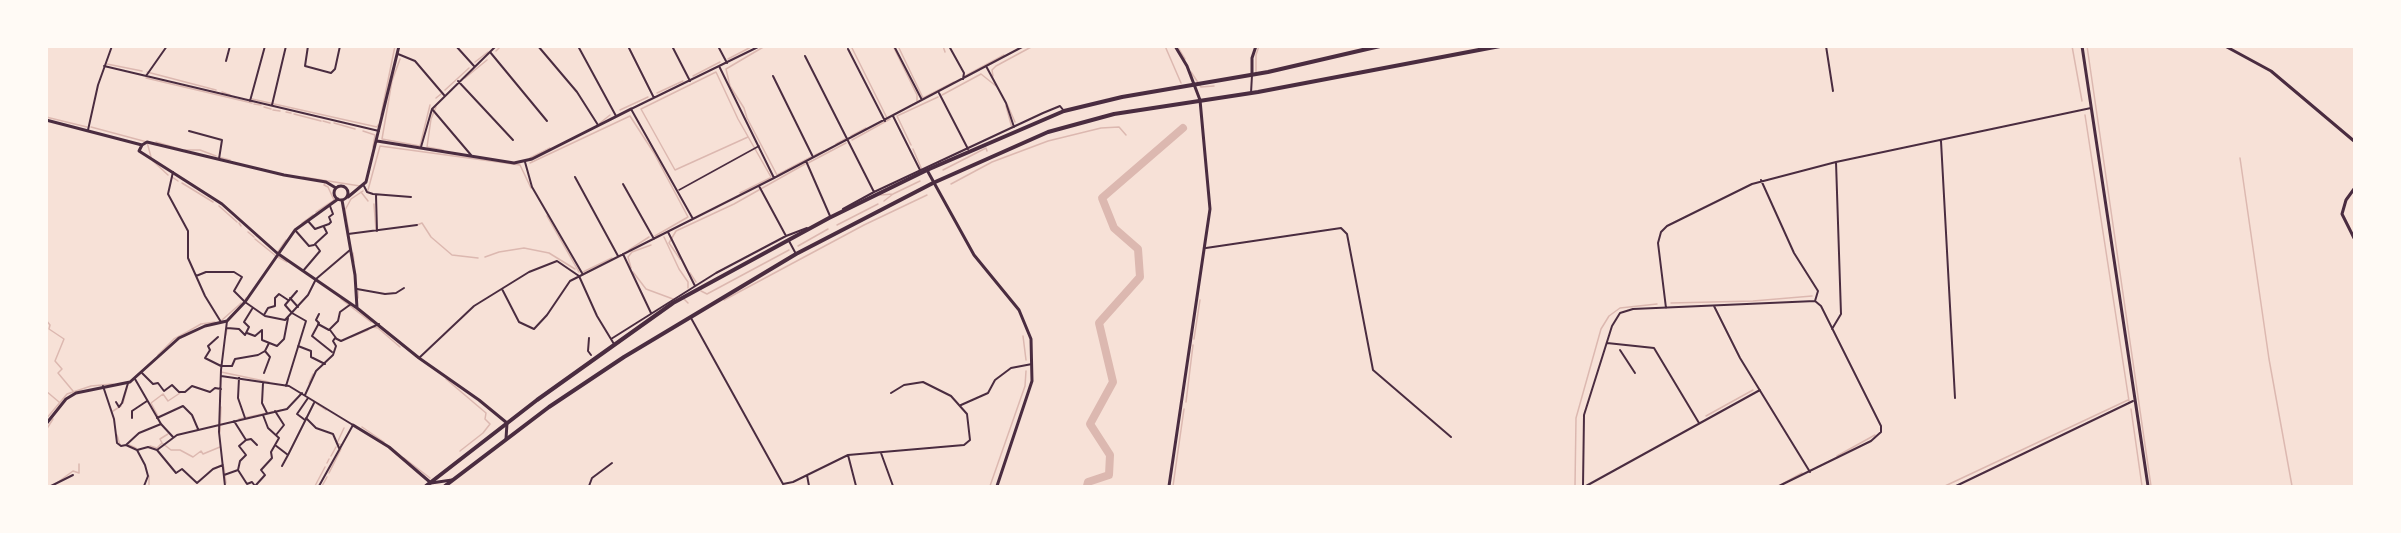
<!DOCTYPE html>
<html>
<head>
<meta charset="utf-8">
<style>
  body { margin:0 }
  #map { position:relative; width:2401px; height:533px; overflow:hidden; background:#f7e1d7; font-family:"Roboto Condensed",sans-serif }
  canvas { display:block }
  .frame { position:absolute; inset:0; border:48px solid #fffaf5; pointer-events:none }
</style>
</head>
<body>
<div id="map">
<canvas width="2401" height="533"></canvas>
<div class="frame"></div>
</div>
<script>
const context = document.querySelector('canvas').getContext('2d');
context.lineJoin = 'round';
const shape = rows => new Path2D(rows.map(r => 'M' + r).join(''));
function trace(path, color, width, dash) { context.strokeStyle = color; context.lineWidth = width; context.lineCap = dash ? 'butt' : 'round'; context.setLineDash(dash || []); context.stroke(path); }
trace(shape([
  [765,46,726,69,730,86,744,108,747,118,777,175],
  [851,46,887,118],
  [893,46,917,95,917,101],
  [898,46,923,98,954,82],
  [943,46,945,52],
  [1165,46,1181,83],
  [1177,46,1185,59],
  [2072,46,2082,101],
  [2087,46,2151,486],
  [496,51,501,46],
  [400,59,392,81,382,139,420,146,430,105],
  [728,59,753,46],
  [475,62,488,52],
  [107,64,142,71],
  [147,72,216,90],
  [1191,72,1201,87,1214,86],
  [1256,72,1256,55,1259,46],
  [693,76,720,62],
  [965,76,1004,55],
  [993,76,992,70,996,66,1033,46],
  [146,78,252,103],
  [465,78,487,60],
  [445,90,469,68],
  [222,92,230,95],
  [657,93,683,81],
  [942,95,981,74,996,86],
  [436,98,441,94],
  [252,99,377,127,378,125],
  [254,104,261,105],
  [1007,104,1015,122],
  [1006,106,1012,128],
  [264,107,271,109],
  [436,107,431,119,427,147,443,150],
  [273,110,280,111],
  [620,110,648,97],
  [286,112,291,113],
  [294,114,321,121],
  [381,115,395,46],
  [2085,115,2129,401],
  [46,117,87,127],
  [323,121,330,123],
  [334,123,355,129],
  [600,123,610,115],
  [91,127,147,142,151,157],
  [363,131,375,135,373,147],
  [851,136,866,128],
  [748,137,675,170,641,109,716,72,738,119,771,177],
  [852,140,890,119],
  [156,142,180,149],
  [836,144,845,139],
  [911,145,897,116,938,97],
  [913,149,922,170],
  [185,150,200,150,216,156],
  [815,155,824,151],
  [218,157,230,160],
  [530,158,550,148],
  [2240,158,2269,359,2292,486],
  [153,161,168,175],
  [530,163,630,116,654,153,688,217,655,236],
  [808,163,846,143],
  [943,170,986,148,987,151],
  [777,175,811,157],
  [172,177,178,181],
  [303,177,360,186],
  [182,183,213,202],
  [951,184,992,162,1048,141,1101,128,1119,127,1126,135],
  [368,190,380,146,520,165,531,188],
  [361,192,368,201],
  [740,193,770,178],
  [880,195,893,194,920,181],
  [884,201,893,194],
  [374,204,376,231],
  [219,206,237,222],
  [316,212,334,200,328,187,324,185,326,182],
  [547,216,579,272],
  [347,221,345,210,351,199,363,191],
  [347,222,349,231],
  [239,223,241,226],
  [302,223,313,215],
  [417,225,422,223,431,237,452,255,478,258],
  [837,225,878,204],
  [248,232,254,237],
  [664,237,679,269,688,282,688,288],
  [255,239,276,256,287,262],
  [798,246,828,229],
  [629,250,649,237],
  [277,253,286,240],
  [353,253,354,262],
  [485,257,499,252,524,248,549,253,575,269],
  [680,259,669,243,676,231,734,204,805,164],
  [631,268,628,257,632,252,651,245],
  [583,272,612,258],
  [633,272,646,289,673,299],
  [690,273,696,282],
  [701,291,707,294,789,250],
  [358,298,358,291],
  [341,299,371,322],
  [684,299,688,303],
  [245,300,246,298],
  [724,300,864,225,927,195],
  [1671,303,1753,301,1812,296],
  [240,304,241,303],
  [46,320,50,325,49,329,64,339,55,361,62,369,58,373,73,391],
  [222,320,239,305],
  [372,327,378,328,400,347],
  [226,335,227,329],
  [1023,336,1026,360],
  [351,337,368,330],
  [1194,339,1200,300],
  [158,355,174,339,187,332,201,324,215,322],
  [221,372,269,382],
  [446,379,486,413,485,419,490,424,483,433,460,451],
  [309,383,313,374],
  [46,391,59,402],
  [1186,402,1193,345],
  [123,403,128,384],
  [317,404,326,410],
  [2131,409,2142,486],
  [113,411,121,406],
  [1706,416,1753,390],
  [159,418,151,403,163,394,168,401,180,393],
  [46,419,67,394,91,386,113,384],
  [239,419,281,410],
  [362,427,384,442],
  [46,430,53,419],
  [220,432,221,407],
  [117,435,120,445],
  [162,443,171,450,180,450,193,457,201,451,203,454,220,447],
  [127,444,136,448],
  [341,445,337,443,344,428],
  [150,446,157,448,162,443,160,439,168,434],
  [331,456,336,447],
  [1837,456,1875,435],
  [404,458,430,478],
  [327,463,329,459],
  [224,467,226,483],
  [329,473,341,449],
  [149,476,149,486],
  [58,482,73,471,79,473,79,464],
  [1782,484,1802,473],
  [315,486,325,467],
  [322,486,327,477],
  [990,486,1025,386,1026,371],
  [1173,486,1184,409],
  [1575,486,1576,418,1601,329,1609,316,1620,308,1657,304],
  [1945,486,2128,400]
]), '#dcb8b0', 1.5);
trace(shape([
  [1087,486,1088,482,1109,475,1110,455,1090,424,1113,382,1099,323,1140,277,1138,249,1114,228,1102,198,1183,128]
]), '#dcb8b0', 8);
trace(shape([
  [679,190,759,146]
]), '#4a2c40', 1.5);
trace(shape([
  [308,46,305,66,331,73,335,69,340,46],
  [456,46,474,66],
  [538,46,577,92,598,125],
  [578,46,616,116],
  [628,46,654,98],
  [672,46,690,81],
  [718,46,727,63],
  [894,46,922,100],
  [949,46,964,73,963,79],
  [1826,46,1833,91],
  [848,49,885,121],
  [490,52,547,121],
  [398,54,415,61,444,95],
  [805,56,874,192],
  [226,61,230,46],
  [104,66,379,131],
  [719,66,774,178],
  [986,66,1006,103,1014,127],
  [146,76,167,46],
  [773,76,813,157],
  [458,81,513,140],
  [939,93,968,149],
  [1251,93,1252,75],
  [250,101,265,46],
  [272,105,286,46],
  [432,109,471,155],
  [893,116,920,170],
  [88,130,98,85,112,46],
  [189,131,222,140,219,159],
  [1941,141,1955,398],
  [421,147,432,109,496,46],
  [806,161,830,216],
  [525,162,532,187,582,273],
  [173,172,168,194,188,231,188,258,205,296,221,322],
  [575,177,618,256],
  [1761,180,1794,253,1818,291,1815,301],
  [623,184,654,239],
  [364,186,367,192,373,194,411,197],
  [759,186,786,236],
  [376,195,377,231],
  [843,209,874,192,1043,113,1060,106,1064,111],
  [693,219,631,109,760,46],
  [308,221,315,229,329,224,331,222,329,217,333,214,330,206],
  [295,230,309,246,314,245],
  [668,232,695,286],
  [348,234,417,225],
  [789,241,796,254],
  [1206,248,1341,228,1347,234,1373,370,1451,437],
  [623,254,651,313],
  [303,271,320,251,315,244,327,233,324,227],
  [196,276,206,272,234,272,242,277,234,291,245,302,265,316,285,320,308,295,316,279,350,250],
  [579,276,597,316,614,344],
  [357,289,385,294,396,293,404,288],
  [502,289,519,322,534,329,547,315,570,281,774,178,1024,46],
  [290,298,298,307],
  [1714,306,1740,358,1810,472],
  [1666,308,1658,243,1661,232,1667,226,1752,184,1836,162,2091,108],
  [319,314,316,320,319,323,312,336,332,352],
  [264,315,268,308,275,306,275,298,279,294,288,300],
  [691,318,783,484,793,482,848,455,964,445,970,440,967,414,951,396,923,382,904,385,891,393],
  [318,324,329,330,338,321,340,312,351,304],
  [227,328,239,329,245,335,249,327,244,322,252,309],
  [1832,329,1841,314,1836,162],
  [330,330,336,338],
  [247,333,255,336,262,330,262,340,277,346,284,339,288,318],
  [218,337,208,346,210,350,205,358,221,366,232,366,235,359,258,355,265,351],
  [589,338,588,351,591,355],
  [611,339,716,273,786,236,807,228],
  [1607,343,1654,348,1699,423],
  [298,346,311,351,311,357,325,364],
  [1620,350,1635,373],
  [419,358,474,306,529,272,557,261,579,276],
  [142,373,153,384,158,383,164,391,172,385,179,392,185,392,192,386,210,392,215,388,221,389],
  [264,373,270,357,265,351,269,343],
  [221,376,289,386,353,425,319,486],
  [239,378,238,398,245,418],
  [135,379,161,424,173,437],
  [263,383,262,403,267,413],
  [103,386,114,419,117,443,121,446,126,445,139,433,161,424],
  [286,386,306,321,292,313,285,305,297,291],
  [305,395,316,371,333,355,336,346,333,341,335,338,341,341,379,324],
  [116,402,119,407,122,403,128,383],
  [961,405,988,393,995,380,1011,368,1032,364],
  [275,411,284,425,276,435],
  [132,418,132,411,147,401],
  [157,418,183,406,192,415,198,429],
  [306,418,316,428,333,434,339,448],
  [305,420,297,414,308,398],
  [234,421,246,440,251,439,257,445],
  [246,440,239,446,246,455,240,461,238,470,247,484,252,482,255,486],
  [126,445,137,450,145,465,148,476,144,486],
  [275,445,288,455,282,466],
  [137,450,148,447,157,450,176,473,182,469,197,483,213,469,223,465],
  [157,450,177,435,287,409,302,393],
  [881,453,893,486],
  [288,455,314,403],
  [848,455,856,486],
  [224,475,238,470],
  [807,475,809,486],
  [256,485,265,475,261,470,272,458,271,452,279,438,268,428,263,415],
  [51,486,73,475],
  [225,486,219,432,221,370,227,321],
  [578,486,589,486],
  [589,486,592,478,612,463],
  [1583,486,1584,415,1612,326,1620,313,1633,309,1815,301],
  [1586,486,1760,390],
  [1779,486,1871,441,1881,432,1881,426,1821,306,1815,301],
  [1956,486,2133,401]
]), '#4a2c40', 2);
trace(shape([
  [2082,46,2148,486],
  [2225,46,2271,71,2354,141],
  [1252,74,1252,58,1256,46],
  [46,120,142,145,147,142,284,175,326,182,336,188],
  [377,141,514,163,532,159,631,109],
  [142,145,139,151,222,204,277,253,357,308,419,358,479,400,507,423,506,439],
  [927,170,974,255,1019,310,1031,339,1032,381,997,486],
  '334 193a7 7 0 1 1 14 0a7 7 0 1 1-14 0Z',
  [2354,189,2346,200,2342,214,2354,238],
  [348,197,366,182,399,46],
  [342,200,355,275,357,308],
  [46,424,66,399,76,393,130,382,179,338,205,326,227,321,245,302,295,230,338,199],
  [353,425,389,447,431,483,452,480],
  [1169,486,1210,209,1200,100,1187,66,1175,46]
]), '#4a2c40', 3);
trace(shape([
  [426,486,537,400,673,303,829,218,927,170,1064,111,1122,97,1268,72,1380,46],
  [445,486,549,407,624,357,796,254,933,183,1048,132,1114,114,1258,92,1500,46]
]), '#4a2c40', 4);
</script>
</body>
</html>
